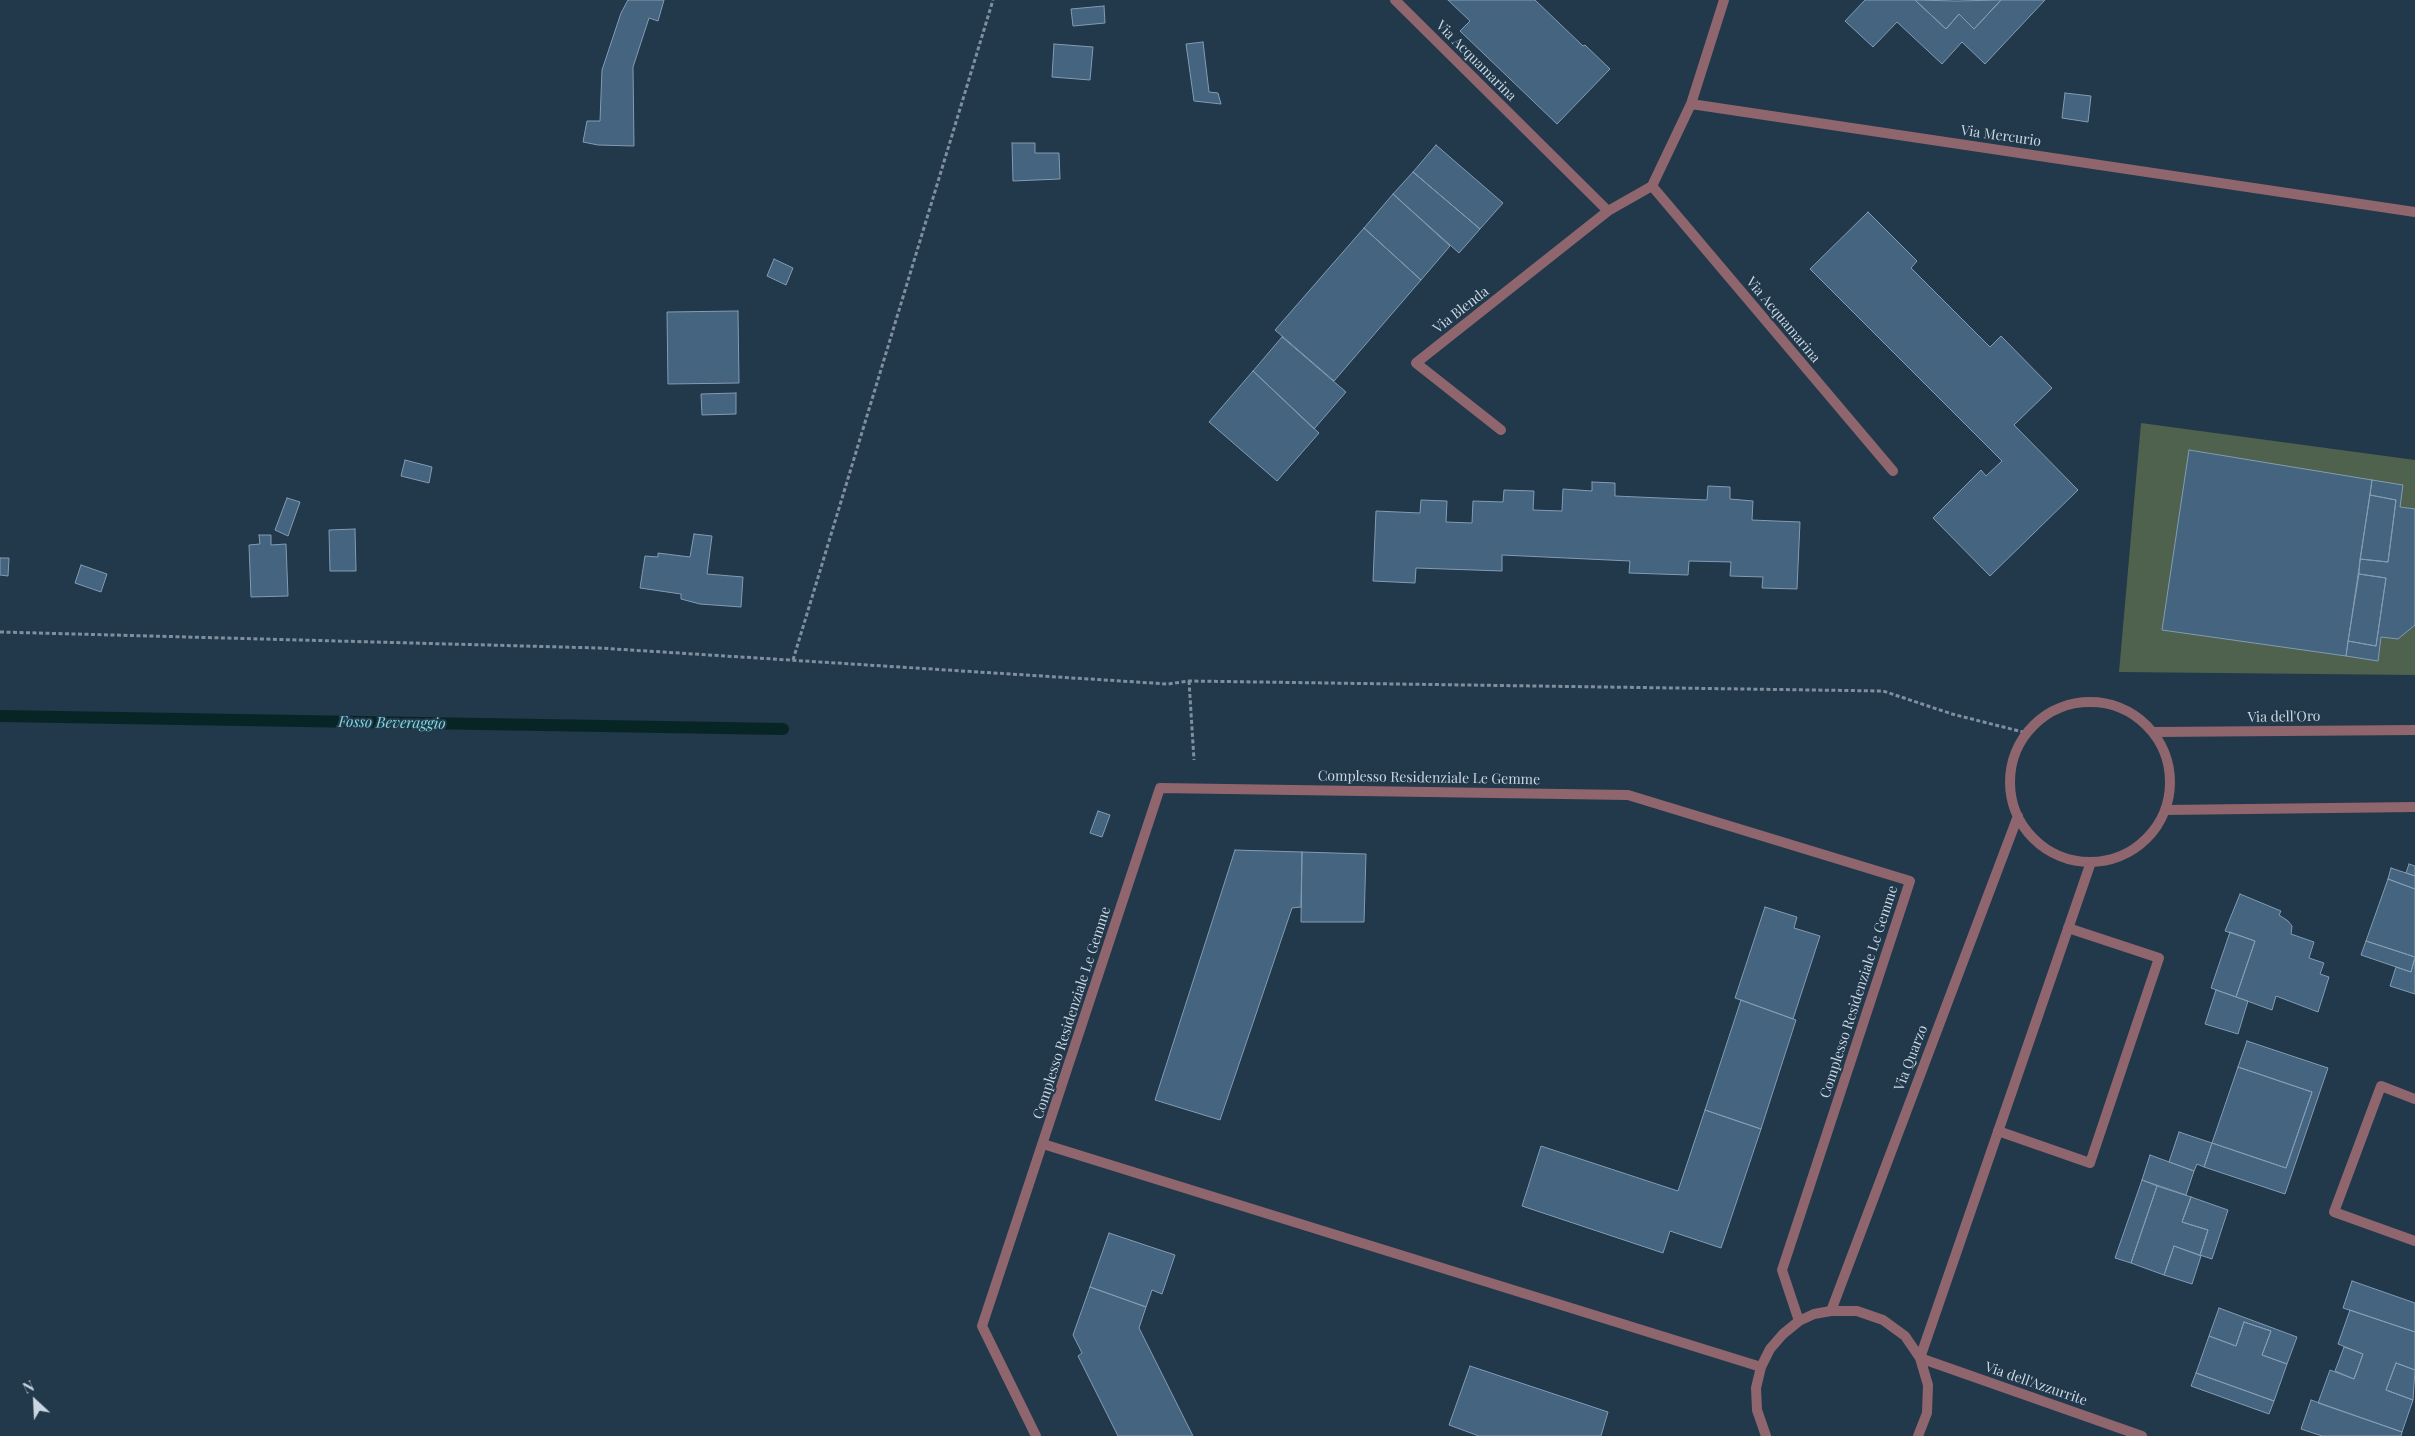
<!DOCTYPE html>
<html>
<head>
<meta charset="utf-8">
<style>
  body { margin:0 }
  #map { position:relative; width:2415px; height:1436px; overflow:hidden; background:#22384b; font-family:"Playfair Display",serif }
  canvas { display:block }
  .north { position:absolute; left:10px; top:1376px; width:50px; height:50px; -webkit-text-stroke:4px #22384b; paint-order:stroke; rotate:335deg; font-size:14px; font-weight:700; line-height:20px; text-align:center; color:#cad7e3 }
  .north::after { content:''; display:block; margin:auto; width:18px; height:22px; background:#cad7e3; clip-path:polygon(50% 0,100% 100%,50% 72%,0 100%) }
</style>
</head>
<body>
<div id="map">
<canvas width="2415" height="1436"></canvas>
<div class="north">N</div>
</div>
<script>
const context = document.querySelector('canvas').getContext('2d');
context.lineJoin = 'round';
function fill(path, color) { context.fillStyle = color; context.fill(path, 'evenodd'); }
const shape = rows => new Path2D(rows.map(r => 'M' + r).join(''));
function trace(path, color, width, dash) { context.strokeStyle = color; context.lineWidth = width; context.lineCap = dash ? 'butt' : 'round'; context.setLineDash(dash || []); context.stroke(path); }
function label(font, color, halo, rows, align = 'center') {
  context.font = font + ' "Playfair Display",serif'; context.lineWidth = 4; context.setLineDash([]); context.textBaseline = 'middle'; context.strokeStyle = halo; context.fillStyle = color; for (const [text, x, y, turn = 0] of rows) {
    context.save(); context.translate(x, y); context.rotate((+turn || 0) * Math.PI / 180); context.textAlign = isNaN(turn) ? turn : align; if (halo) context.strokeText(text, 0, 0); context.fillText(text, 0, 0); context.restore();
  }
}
fill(shape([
  [2141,423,2415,460,2415,675,2119,672]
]), '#4e624d');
trace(shape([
  [0,716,783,729]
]), '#082526', 12);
const building = shape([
  [628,0,664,0,658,21,649,18,633,67,634,146,598,145,583,142,587,121,600,121,602,70,621,13,628,0],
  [1448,0,1535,0,1583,46,1585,45,1610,69,1557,124,1460,31,1470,21,1448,0],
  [1865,0,1915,0,1946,29,1959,14,1974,29,2001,0,2045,0,1985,64,1962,42,1942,64,1897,22,1873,47,1845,21,1865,0],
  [1915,0,1956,1,2001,0,1974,29,1959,14,1946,29,1915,0],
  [1104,6,1105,23,1073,26,1071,9,1104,6],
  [1203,42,1209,92,1218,93,1221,104,1194,101,1186,44,1203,42],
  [1054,44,1093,47,1090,80,1052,77,1054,44],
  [2065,93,2091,96,2088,122,2062,118,2065,93],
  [1012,143,1035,143,1035,153,1059,153,1060,179,1013,181,1012,143],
  [1436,145,1503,203,1480,229,1413,172,1436,145],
  [1413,172,1480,229,1459,253,1393,194,1413,172],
  [1393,194,1450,246,1421,280,1364,228,1393,194],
  [1868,212,1917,261,1911,268,1990,347,2001,336,2052,388,2014,425,2078,490,1990,576,1933,518,1981,470,1986,476,2002,461,1810,269,1868,212],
  [1364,228,1421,280,1334,381,1275,330,1364,228],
  [774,259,793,268,786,285,767,276,774,259],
  [738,311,739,383,668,384,667,312,738,311],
  [1282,337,1346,392,1314,429,1253,371,1282,337],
  [1253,371,1319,433,1277,481,1209,422,1253,371],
  [736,393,736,414,702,415,701,394,736,393],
  [2189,450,2372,480,2346,656,2162,630,2189,450],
  [405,460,432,467,429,483,401,476,405,460],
  [2372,480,2403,485,2400,507,2415,509,2415,625,2398,639,2381,637,2378,661,2346,656,2348,641,2376,646,2386,578,2359,574,2360,559,2388,562,2396,500,2370,495,2372,480],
  [1592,482,1615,483,1615,496,1707,500,1708,486,1730,487,1730,499,1753,501,1752,520,1800,522,1797,589,1762,588,1763,577,1730,576,1731,562,1689,561,1688,575,1629,573,1630,561,1502,555,1502,571,1416,568,1415,583,1373,581,1376,511,1420,513,1421,500,1447,501,1446,522,1472,523,1473,501,1503,502,1504,490,1534,491,1533,510,1562,511,1563,489,1592,491,1592,482],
  [2370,495,2396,500,2388,562,2360,559,2370,495],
  [287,498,300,502,288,536,275,530,287,498],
  [355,529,356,571,330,571,329,530,355,529],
  [694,534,712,536,707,574,743,577,741,607,700,604,681,599,681,594,640,588,645,556,658,557,658,553,690,557,694,534],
  [259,535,271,535,271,545,286,544,288,596,251,597,249,545,260,544,259,535],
  [0,558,9,558,8,576,0,575,0,558],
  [81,565,107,574,101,592,75,583,81,565],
  [2359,574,2386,578,2376,646,2348,641,2359,574],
  [1098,811,1110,815,1102,837,1090,833,1098,811],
  [1235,850,1302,852,1301,907,1292,908,1220,1120,1155,1100,1235,850],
  [1302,852,1366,854,1364,922,1301,922,1302,852],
  [2409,864,2415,866,2415,876,2406,873,2409,864],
  [2391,868,2415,876,2415,889,2388,879,2391,868],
  [2388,879,2415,889,2415,957,2366,941,2388,879],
  [2240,894,2281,911,2279,915,2288,921,2292,926,2291,934,2314,942,2309,958,2324,963,2320,974,2329,977,2318,1012,2276,996,2272,1010,2236,997,2255,941,2225,931,2240,894],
  [1765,907,1797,917,1794,928,1820,936,1793,1019,1735,998,1765,907],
  [2230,932,2255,941,2236,997,2211,988,2230,932],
  [2366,941,2415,957,2411,972,2361,955,2366,941],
  [2415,958,2415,994,2390,986,2396,967,2411,972,2415,958],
  [2216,990,2248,1001,2238,1034,2205,1024,2216,990],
  [1741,1000,1796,1020,1761,1129,1705,1110,1741,1000],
  [2247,1041,2328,1068,2285,1194,2204,1167,2212,1143,2286,1168,2312,1092,2238,1067,2247,1041],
  [2238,1067,2312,1092,2286,1168,2212,1143,2238,1067],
  [1705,1110,1761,1129,1721,1248,1670,1231,1663,1253,1522,1206,1541,1146,1678,1191,1705,1110],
  [2179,1132,2212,1143,2204,1167,2197,1164,2194,1171,2169,1162,2179,1132],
  [2150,1155,2194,1171,2186,1195,2142,1180,2150,1155],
  [2142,1180,2157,1186,2131,1263,2115,1258,2142,1180],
  [2157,1186,2191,1197,2182,1222,2208,1230,2200,1255,2174,1246,2164,1275,2131,1263,2157,1186],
  [2191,1197,2228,1210,2212,1259,2200,1255,2208,1230,2182,1222,2191,1197],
  [1109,1233,1175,1255,1162,1294,1152,1290,1146,1307,1090,1287,1109,1233],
  [2174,1246,2201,1256,2192,1284,2164,1275,2174,1246],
  [2352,1281,2415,1303,2415,1332,2343,1308,2352,1281],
  [1090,1287,1146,1307,1139,1328,1193,1436,1118,1436,1078,1356,1082,1353,1073,1335,1090,1287],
  [2219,1308,2297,1337,2287,1364,2262,1355,2271,1331,2244,1322,2236,1346,2209,1336,2219,1308],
  [2350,1310,2415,1332,2415,1370,2396,1363,2386,1390,2413,1400,2402,1432,2318,1403,2330,1370,2354,1379,2363,1354,2338,1344,2350,1310],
  [2244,1322,2271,1331,2262,1355,2287,1364,2274,1401,2196,1373,2209,1336,2236,1346,2244,1322],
  [2344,1347,2363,1354,2354,1379,2335,1371,2344,1347],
  [2396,1363,2415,1370,2413,1400,2386,1390,2396,1363],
  [1470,1366,1608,1412,1601,1436,1479,1436,1449,1425,1470,1366],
  [2196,1373,2274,1401,2269,1414,2191,1386,2196,1373],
  [2311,1400,2402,1432,2401,1436,2322,1436,2301,1429,2311,1400]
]);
fill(building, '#44647f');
trace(building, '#839cb3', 1);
trace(shape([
  [0,632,599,648,1168,684,1189,681,1883,691,1952,714,2027,733],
  [793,660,993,0],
  [1189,681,1194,760]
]), '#7e8f9e', 3, [4, 2.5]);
trace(shape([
  [2415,1099,2381,1086,2334,1212,2415,1241],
  [1998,1131,2090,1163,2159,958,2068,928]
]), '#8f666d', 10);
trace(shape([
  [1395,0,1608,211,1652,186],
  [1724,0,1691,104,2415,212],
  [1691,104,1652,186,1893,471],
  [1501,430,1416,363,1608,211],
  '2010 782a80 80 0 1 1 160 0a80 80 0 1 1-160 0Z',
  [2154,732,2415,730],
  [2165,810,2415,807],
  [2091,862,1920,1358,2142,1436],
  [1043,1144,1761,1367],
  [1831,1311,2018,816],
  [1036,1436,982,1326,1160,788,1628,795,1910,881,1782,1270,1799,1321],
  [1766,1436,1757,1410,1756,1388,1761,1367,1770,1349,1783,1334,1799,1321,1814,1314,1831,1311,1857,1311,1883,1320,1905,1336,1920,1358,1928,1385,1927,1413,1918,1436]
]), '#8f666d', 10);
label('14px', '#cad7e3', '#22384b', [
  ["Via Acquamarina",1476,61,45],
  ["Via Mercurio",2001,136,8],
  ["Via Blenda",1461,310,-38],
  ["Via Acquamarina",1783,320,50],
  ["Via dell'Oro",2284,717,-1],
  ["Complesso Residenziale Le Gemme",1429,778,1],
  ["Complesso Residenziale Le Gemme",1859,992,-72],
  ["Complesso Residenziale Le Gemme",1072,1013,-72],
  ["Via Quarzo",1911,1058,-69],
  ["Via dell'Azzurrite",2036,1384,19]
]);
label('italic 15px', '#7ed9db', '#22384b', [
  ["Fosso Beveraggio",392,723,1]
]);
</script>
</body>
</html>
